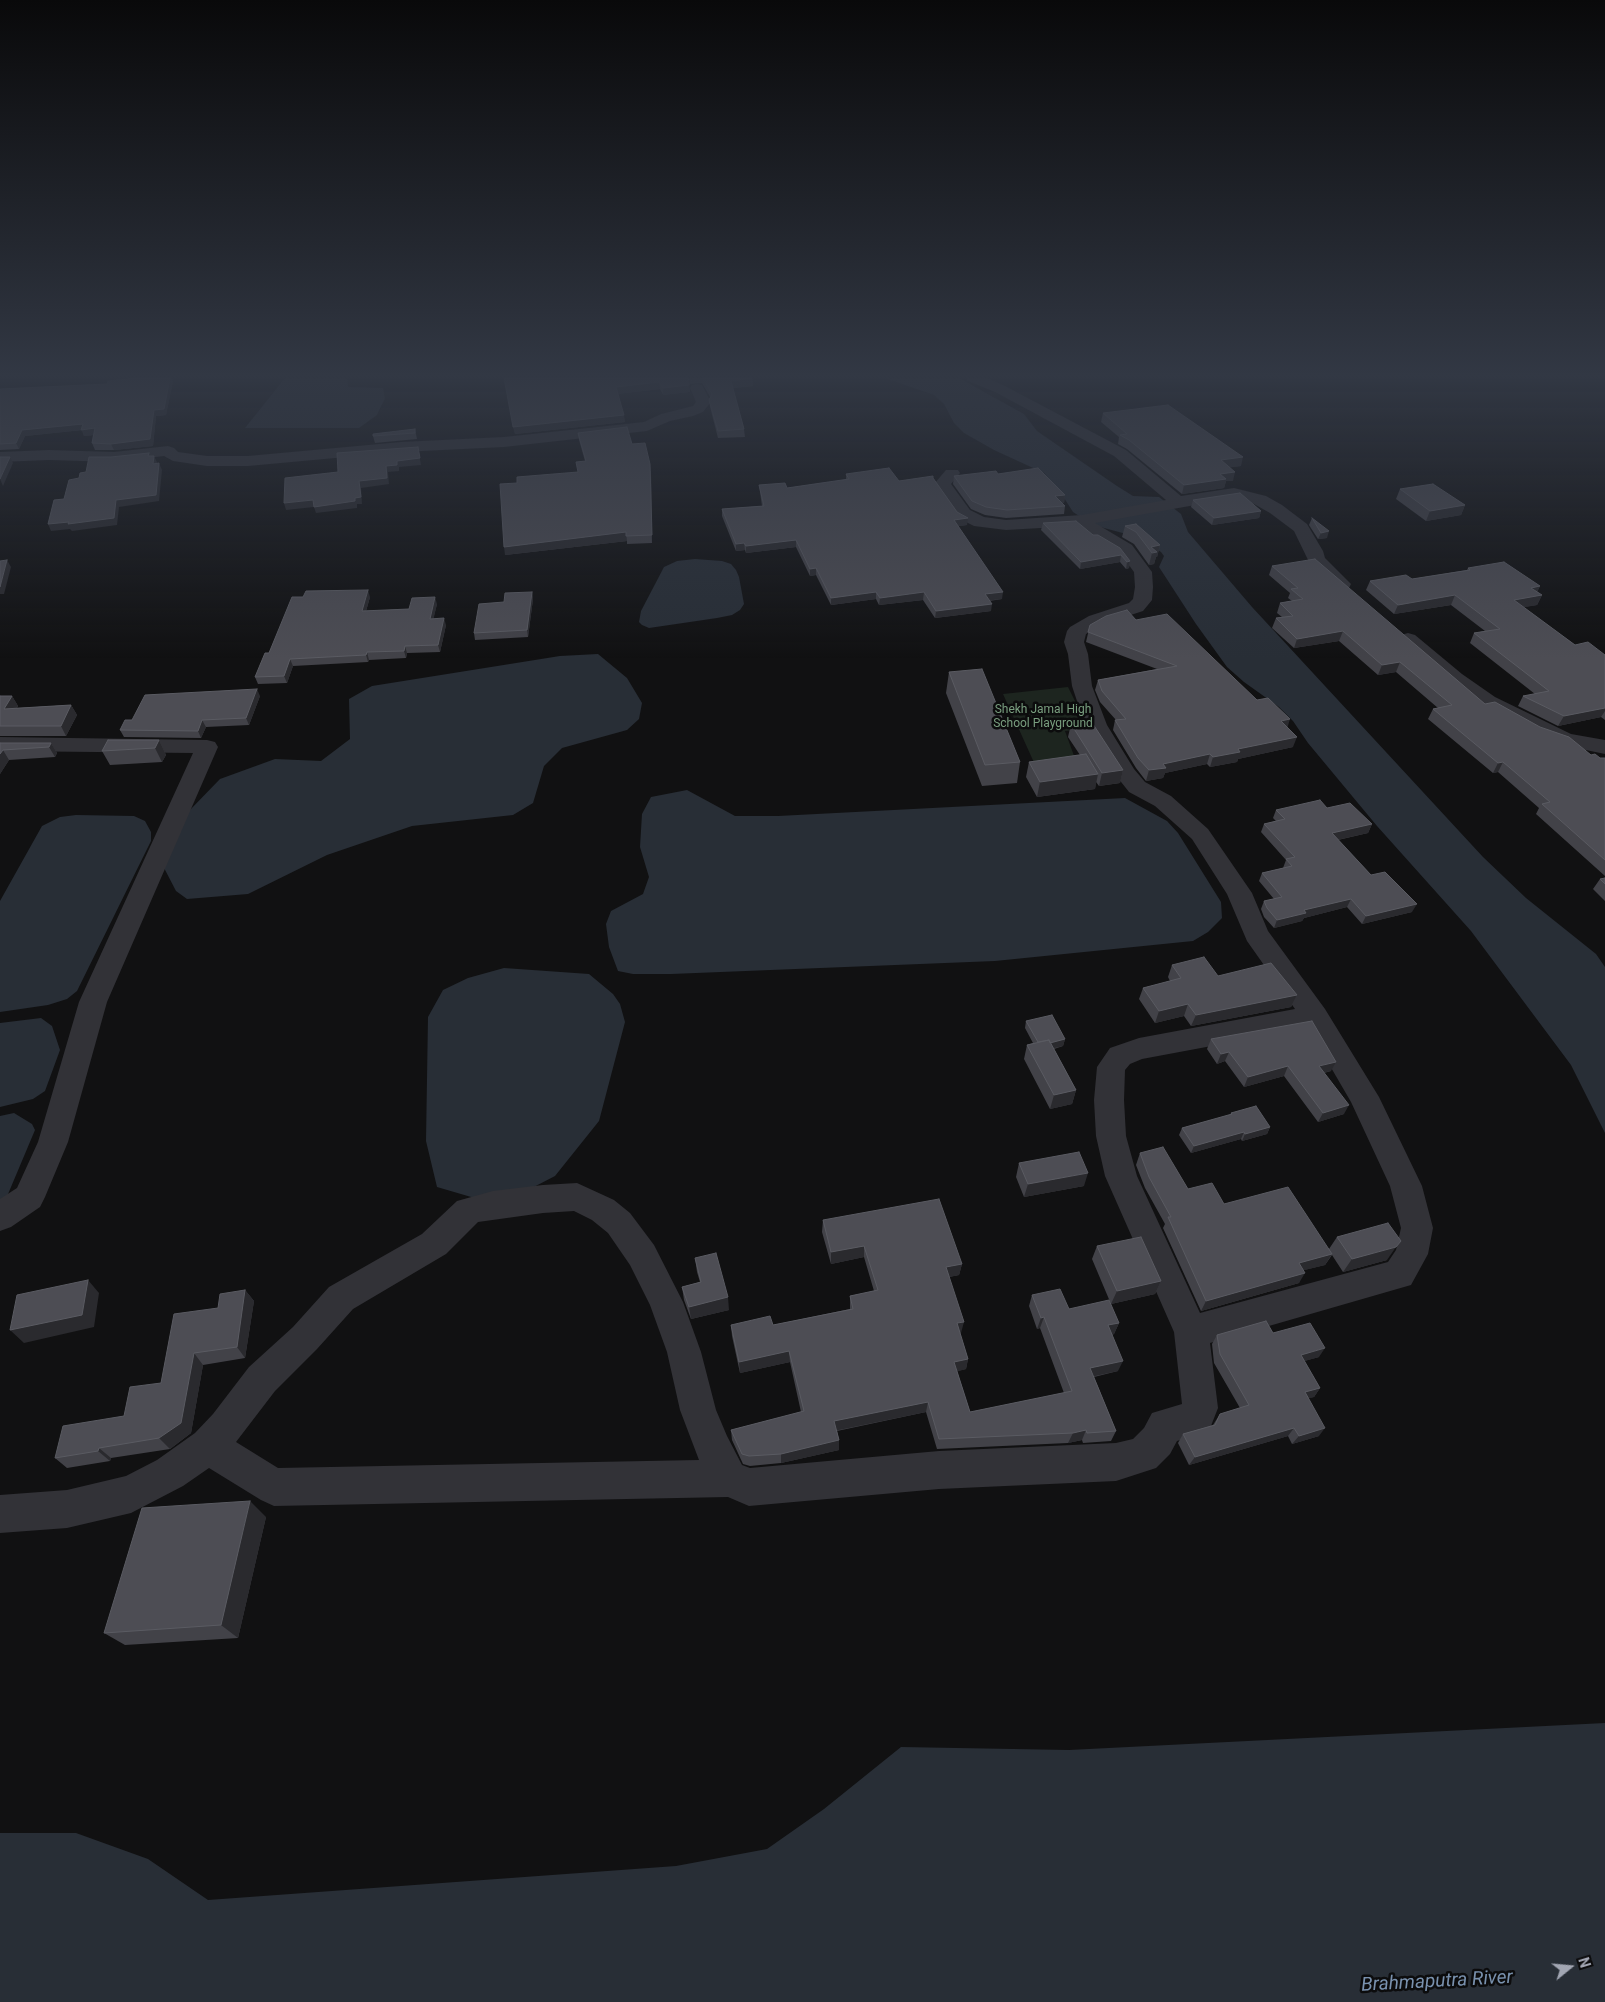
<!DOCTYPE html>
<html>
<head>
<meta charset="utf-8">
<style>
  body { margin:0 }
  #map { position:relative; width:1605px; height:2002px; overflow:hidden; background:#111112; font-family:Roboto,sans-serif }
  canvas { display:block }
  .north { position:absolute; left:1545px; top:1942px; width:50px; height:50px; -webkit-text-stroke:4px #0c0c0d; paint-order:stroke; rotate:73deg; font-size:14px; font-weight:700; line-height:20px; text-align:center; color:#a2a6b3 }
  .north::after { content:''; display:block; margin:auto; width:18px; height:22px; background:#a2a6b3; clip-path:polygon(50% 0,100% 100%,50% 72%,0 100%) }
</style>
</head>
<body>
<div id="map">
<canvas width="1605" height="2002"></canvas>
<div class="north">N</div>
</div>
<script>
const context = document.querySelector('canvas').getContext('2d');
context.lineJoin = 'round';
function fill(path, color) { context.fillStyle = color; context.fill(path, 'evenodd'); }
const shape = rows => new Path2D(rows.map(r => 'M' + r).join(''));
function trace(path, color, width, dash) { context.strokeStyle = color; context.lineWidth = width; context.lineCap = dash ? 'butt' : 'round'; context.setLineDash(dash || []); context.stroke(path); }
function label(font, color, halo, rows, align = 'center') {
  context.font = font + ' Roboto,sans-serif'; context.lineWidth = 5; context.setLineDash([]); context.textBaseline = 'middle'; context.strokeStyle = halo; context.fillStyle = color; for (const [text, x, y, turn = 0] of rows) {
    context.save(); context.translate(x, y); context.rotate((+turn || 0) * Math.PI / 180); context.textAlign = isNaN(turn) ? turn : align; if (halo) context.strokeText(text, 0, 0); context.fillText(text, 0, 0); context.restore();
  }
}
fill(shape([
  [1068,687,1089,729,1065,731,1077,764,1036,767,1003,694]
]), '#1d251f');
fill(shape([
  [285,378,347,378,348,387,383,388,385,398,377,415,359,428,245,428],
  [885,378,959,378,1024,414,1037,431,1117,486,1133,496,1159,497,1181,514,1188,532,1252,607,1483,857,1526,898,1596,954,1605,967,1605,1133,1571,1065,1471,931,1377,826,1308,743,1293,721,1279,707,1244,682,1227,667,1196,624,1159,567,1164,556,1161,552,1141,538,1093,525,1073,512,1059,490,1044,473,994,450,964,433,954,423,944,404,934,395],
  [695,559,722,561,731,564,736,570,739,577,744,604,740,610,732,615,717,618,649,628,642,625,639,622,641,611,664,567,677,561],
  [598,654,627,678,642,703,639,719,627,730,562,748,544,766,533,803,513,815,412,826,327,855,248,894,187,899,176,891,162,864,188,812,220,779,275,759,321,761,350,739,349,699,372,686,560,656],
  [687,790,735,816,778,816,1125,798,1167,821,1178,833,1221,902,1222,918,1208,932,1193,941,995,961,671,974,633,974,618,971,609,947,606,924,611,911,643,894,649,877,640,847,642,814,651,797],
  [76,815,134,816,145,821,151,832,151,841,77,991,67,999,48,1005,0,1012,0,901,42,826,60,817],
  [504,968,589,974,613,994,620,1004,625,1022,599,1121,555,1176,526,1191,478,1199,437,1187,426,1141,428,1017,443,990,468,978],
  [41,1018,52,1026,60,1050,45,1091,33,1099,0,1107,0,1023],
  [14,1113,32,1124,35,1130,3,1206,0,1207,0,1116],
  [1605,1723,1605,2002,0,2002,0,1833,76,1833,148,1859,208,1900,676,1866,767,1849,824,1809,901,1747,1069,1750]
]), '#282e36');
fill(shape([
  [966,378,987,378,1005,386,1126,450,1181,496,1234,488,1266,496,1282,505,1307,524,1323,551,1325,558,1351,584,1349,588,1342,590,1335,588,1310,564,1294,531,1270,513,1254,504,1234,498,1095,523,1132,545,1152,572,1153,587,1152,600,1143,611,1103,624,1086,634,1084,642,1088,654,1092,686,1107,725,1134,769,1145,782,1171,796,1208,829,1252,893,1268,931,1325,1009,1379,1097,1422,1186,1433,1228,1428,1254,1411,1285,1210,1343,1218,1408,1209,1431,1177,1441,1170,1454,1156,1468,1116,1481,939,1489,749,1506,728,1497,274,1506,261,1500,209,1468,183,1486,131,1513,67,1528,0,1533,0,1495,67,1490,126,1476,157,1460,195,1433,213,1414,249,1367,293,1327,329,1287,422,1234,457,1201,493,1191,543,1185,577,1183,614,1200,630,1213,654,1245,683,1302,701,1352,716,1410,727,1436,742,1465,750,1468,939,1451,1116,1443,1133,1439,1144,1428,1152,1413,1182,1404,1174,1332,1105,1176,1096,1136,1094,1100,1097,1067,1110,1048,1139,1038,1295,1009,1247,941,1227,894,1192,839,1155,806,1129,792,1114,773,1085,725,1072,686,1068,654,1064,642,1067,631,1070,627,1089,616,1129,603,1133,599,1135,587,1134,572,1120,553,1075,526,1006,530,974,526,958,518,934,484,946,470,958,470,960,473,951,484,970,510,984,517,1006,520,1082,515,1166,500,1114,456,995,392,968,381,966,378],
  [1308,1028,1351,1102,1390,1186,1401,1228,1396,1250,1388,1262,1200,1313,1137,1176,1126,1136,1124,1100,1125,1070,1130,1064,1142,1059,1308,1028],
  [574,1211,592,1220,608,1233,630,1265,650,1305,667,1352,680,1410,699,1460,278,1468,236,1442,275,1391,317,1349,353,1309,446,1254,478,1222,543,1213,574,1211],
  [697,384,702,385,711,402,703,412,693,416,670,421,647,431,504,447,401,452,248,466,207,466,173,461,164,456,114,462,49,460,0,462,0,452,49,450,114,452,168,446,174,448,178,452,207,456,248,456,401,442,504,437,644,422,661,414,693,406,696,402,690,388,692,385,697,384],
  [1408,633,1415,635,1462,674,1495,697,1571,734,1605,740,1605,754,1557,744,1481,705,1448,682,1401,643,1398,639,1401,635,1408,633],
  [0,737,207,740,215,742,218,747,107,1002,68,1142,45,1197,40,1207,11,1227,0,1231,0,1199,17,1188,38,1142,79,1002,193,753,0,751,0,737]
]), '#323237');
fill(shape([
  [137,378,172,378,173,381,166,415,156,416,153,446,114,450,95,450,92,443,93,435,84,436,82,430,25,436,19,449,0,450,0,389,107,384],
  [504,378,752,378,753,386,733,388,744,429,745,437,718,438,710,407,709,400,710,397,702,383,690,384,689,386,690,392,663,395,660,389,618,394,625,422,515,434],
  [1103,413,1241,466,1230,467,1233,481,1226,481,1224,488,1182,494,1127,449,1118,444,1119,437,1101,422],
  [415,429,417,439,375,443,373,436],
  [578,433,632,444,651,472,652,543,627,544,627,541,505,555,517,483,578,472,585,461,579,440],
  [846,474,899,481,933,478,967,525,958,526,1002,599,989,601,991,611,935,618,923,600,879,605,876,599,831,605,816,575,810,576,796,547,746,553,745,550,736,551,722,516,722,509,762,506,759,485,787,488,846,480],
  [998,474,1065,495,1064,503,1062,503,1065,506,1064,514,1006,518,985,515,971,509,953,484,954,476],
  [1400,489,1465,505,1461,515,1426,521,1396,499],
  [1193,500,1261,511,1259,518,1212,525,1191,507],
  [1312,518,1327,538,1318,539,1309,525],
  [1043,523,1093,535,1130,561,1129,568,1126,569,1120,562,1080,569,1041,530],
  [1125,526,1160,545,1157,557,1156,557,1154,564,1149,565,1134,544,1122,537],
  [1272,566,1485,704,1591,755,1600,758,1605,758,1605,876,1536,814,1539,808,1498,772,1493,773,1428,719,1433,709,1438,708,1396,672,1378,675,1339,641,1294,648,1272,628,1276,618,1282,617,1277,613,1280,603,1292,601,1288,598,1290,593,1269,575],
  [1468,568,1540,586,1537,592,1542,595,1537,605,1523,607,1575,645,1605,655,1605,720,1601,717,1558,726,1518,706,1523,696,1535,694,1470,643,1474,633,1485,631,1451,605,1394,614,1366,590,1370,581,1412,579,1467,570],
  [532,592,533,599,528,637,475,640,474,633,504,602],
  [370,597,366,611,409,609,437,604,433,619,446,625,440,652,407,653,406,658,369,660,368,662,293,666,287,683,258,684,255,677,269,653],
  [1136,620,1257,700,1287,727,1293,747,1238,759,1237,762,1210,767,1207,764,1165,773,1163,778,1146,781,1136,768,1113,730,1115,720,1116,720,1100,702,1095,690,1098,680,1157,669,1086,642,1090,625],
  [949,672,1020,762,1017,783,982,786,946,693],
  [0,696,12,696,18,706,17,708,71,705,77,715,66,736,0,736],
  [260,696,249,725,206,727,201,738,124,737,120,730,132,720],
  [1071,724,1123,770,1120,783,1099,786,1096,782,1095,789,1037,797,1026,777,1029,762,1080,755,1068,737],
  [159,740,166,755,162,762,110,765,102,751],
  [0,743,51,743,57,753,55,757,9,760,0,774],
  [1327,808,1372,824,1368,833,1338,840,1371,875,1412,912,1362,924,1347,907,1304,918,1302,921,1274,928,1264,917,1261,909,1264,901,1274,899,1259,881,1262,873,1283,868,1286,860,1261,832,1264,824,1276,821,1273,818,1276,810],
  [1605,878,1605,901,1593,889,1600,879],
  [1172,965,1218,976,1297,995,1291,1007,1191,1026,1184,1016,1155,1023,1139,999,1143,988,1170,981,1168,977],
  [1026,1021,1065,1039,1063,1046,1054,1049,1076,1090,1072,1104,1050,1109,1024,1059,1027,1045,1033,1043,1025,1028],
  [1211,1039,1331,1071,1324,1073,1344,1114,1318,1122,1284,1076,1244,1087,1225,1061,1217,1064,1207,1049],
  [1231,1113,1270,1127,1267,1134,1242,1141,1241,1139,1191,1153,1179,1135,1182,1128,1230,1115],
  [1140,1153,1188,1189,1224,1204,1329,1249,1337,1237,1387,1260,1343,1272,1332,1255,1325,1265,1304,1270,1299,1283,1201,1311,1163,1228,1165,1224,1145,1188,1136,1165],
  [1019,1163,1084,1186,1024,1197,1016,1177],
  [823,1220,962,1264,959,1275,949,1277,961,1333,960,1333,968,1359,966,1369,957,1371,970,1412,1064,1393,1040,1328,1037,1329,1029,1306,1032,1295,1069,1309,1119,1323,1114,1334,1112,1335,1118,1371,1094,1377,1116,1431,1111,1441,1083,1443,1082,1440,1068,1443,937,1449,926,1412,837,1431,839,1440,839,1450,781,1463,750,1466,743,1464,732,1440,731,1430,801,1412,790,1362,740,1373,732,1336,731,1325,773,1325,850,1309,850,1296,874,1291,864,1257,831,1264,822,1232],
  [1097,1246,1161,1281,1155,1294,1111,1304,1092,1259],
  [695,1258,729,1310,691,1319,684,1300,682,1287,700,1282,697,1272],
  [245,1290,254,1301,245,1358,203,1365,191,1433,170,1449,111,1458,110,1461,67,1468,55,1458,124,1416,161,1383,218,1308],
  [1273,1333,1319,1357,1304,1361,1320,1388,1314,1397,1308,1398,1319,1436,1292,1444,1288,1436,1189,1465,1178,1443,1183,1434,1213,1425,1220,1414,1240,1408,1214,1363,1212,1344,1217,1335],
  [266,1517,238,1638,125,1645,104,1633]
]), '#424248');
fill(shape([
  [170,378,172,378,173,381,166,415,156,416,153,446,114,450,111,444,154,410],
  [689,378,690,378,690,384,689,386,690,392,663,395,663,388,688,382],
  [753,379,753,386,731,388,731,381],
  [659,382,660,389,617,394,616,387],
  [624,415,625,422,515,434,513,427],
  [83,424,95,428,97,435,84,436,82,430,25,436,19,449,16,443,22,430],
  [418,447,421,465,399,467,399,471,388,472,389,484,361,488,362,504,357,504,357,508,316,513,314,507,286,510,284,503,313,500,355,498,359,481,386,466,397,461],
  [154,456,157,462,156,471,153,464],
  [10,457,13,463,3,486,0,479],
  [1243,457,1241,466,1219,469,1221,460],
  [159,463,162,470,159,501,119,507,117,525,72,531,70,529,51,531,48,524,116,500],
  [650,464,651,472,652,543,652,535],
  [1235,472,1233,481,1226,481,1224,488,1182,494,1184,485,1220,474],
  [1065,495,1064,503,1054,504,1055,496],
  [1465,505,1461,515,1426,521,1430,511],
  [1261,511,1259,518,1212,525,1214,518],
  [968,518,967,525,953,527,954,520],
  [1329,531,1327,538,1318,539,1321,533],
  [626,532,627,541,505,555,504,547],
  [796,540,796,547,746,553,746,546],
  [744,543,745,550,736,551,736,544],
  [1160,545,1157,557,1156,557,1154,564,1149,565,1152,553,1151,547],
  [1121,555,1120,562,1080,569,1081,562],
  [7,560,11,567,4,594,0,594,0,587],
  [1130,561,1129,568,1126,569,1127,562],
  [816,568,816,575,810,576,810,569],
  [1540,586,1535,596,1531,588],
  [368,590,370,597,364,618,362,611],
  [532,592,533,599,528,637,527,630],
  [876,592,876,599,831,605,831,598],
  [924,592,923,600,879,605,880,598],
  [1003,592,1002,599,984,601,985,594],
  [1455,595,1451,605,1394,614,1398,605],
  [1542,595,1537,605,1509,610,1514,600],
  [435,597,437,604,432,626,430,619],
  [992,604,991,611,935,618,936,611],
  [444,618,446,625,440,652,438,645],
  [1343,631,1339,641,1294,648,1297,639],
  [405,646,407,653,406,658,404,651],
  [367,652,369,660,368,662,366,655],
  [290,659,293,666,287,683,284,676],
  [1400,662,1396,672,1378,675,1382,665],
  [257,689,260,696,249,725,246,718],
  [12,696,18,706,10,719,4,709],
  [71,705,77,715,66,736,61,726],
  [1605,708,1605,711,1601,717,1558,726,1564,716],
  [1290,719,1287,729,1281,721],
  [202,720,206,727,201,738,198,731],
  [1297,737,1293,747,1238,759,1237,762,1210,767,1213,757,1238,749],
  [159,740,166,755,162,762,155,748],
  [51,743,57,753,55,757,49,747],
  [3,750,9,760,0,774,0,754],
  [1210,754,1207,764,1165,773,1163,778,1146,781,1149,770,1163,764],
  [1503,762,1498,772,1493,773,1498,763],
  [1123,770,1120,783,1099,786,1102,773],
  [1098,774,1095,789,1037,797,1040,782],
  [1372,824,1368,833,1328,842,1332,833],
  [1351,899,1347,907,1304,918,1302,921,1274,928,1277,920,1304,910],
  [1417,904,1412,912,1362,924,1366,916],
  [1297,995,1291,1007,1191,1026,1196,1015],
  [1188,1004,1184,1016,1155,1023,1159,1011],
  [1065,1039,1063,1046,1038,1052,1040,1045],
  [1229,1052,1225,1061,1217,1064,1221,1054],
  [1336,1062,1331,1071,1314,1075,1319,1066],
  [1288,1066,1284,1076,1244,1087,1248,1077],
  [1076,1090,1072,1104,1050,1109,1054,1095],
  [1349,1105,1344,1114,1318,1122,1323,1113],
  [1270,1127,1267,1134,1242,1141,1245,1134],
  [1244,1132,1241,1139,1191,1153,1194,1146],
  [1088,1173,1084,1186,1024,1197,1028,1184],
  [864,1246,864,1257,831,1264,831,1252],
  [1396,1247,1387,1260,1343,1272,1352,1259],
  [1332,1254,1325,1265,1293,1273,1299,1263],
  [962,1264,959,1275,944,1278,946,1267],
  [1305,1273,1299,1283,1201,1311,1206,1301],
  [88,1280,99,1293,94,1327,24,1343,10,1330],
  [1161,1281,1155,1294,1111,1304,1117,1291],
  [245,1290,254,1301,245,1358,237,1347],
  [728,1297,729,1310,691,1319,689,1307],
  [1044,1317,1040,1328,1037,1329,1041,1318],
  [964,1322,961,1333,955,1334,957,1323],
  [1119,1323,1114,1334,1104,1336,1108,1325],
  [1325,1348,1319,1357,1294,1364,1301,1355],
  [789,1351,790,1362,740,1373,739,1362],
  [194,1353,203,1365,191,1433,170,1449,159,1438],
  [968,1359,966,1369,952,1373,954,1362],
  [1123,1361,1118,1371,1086,1378,1090,1368],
  [1320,1388,1314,1397,1298,1401,1305,1392],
  [928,1402,926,1412,834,1431,834,1421],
  [1294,1428,1288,1436,1189,1465,1195,1457],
  [1325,1428,1319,1436,1292,1444,1299,1436],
  [1086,1430,1082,1440,1068,1443,1073,1433],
  [839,1440,839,1450,781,1463,781,1454],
  [99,1448,111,1458,110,1461,98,1451],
  [250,1501,266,1517,238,1638,221,1625]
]), '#2a2a2e');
const building = shape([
  [137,378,170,378,164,409,154,410,150,439,111,444,92,443,95,428,81,430,83,424,22,430,16,443,0,444,0,389,107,384,108,381,137,378],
  [504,378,689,378,688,382,689,385,663,388,659,382,616,387,624,415,513,427,504,378],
  [703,378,752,378,731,381,744,429,718,431,709,400,712,394,703,378],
  [1168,405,1243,457,1221,460,1235,472,1220,474,1226,479,1184,485,1129,440,1120,435,1127,434,1103,413,1168,405],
  [627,427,632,444,645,443,650,464,652,535,626,536,626,532,504,547,500,484,517,483,517,477,578,472,576,462,586,461,578,433,627,427],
  [415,429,415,433,373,436,373,434,415,429],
  [418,447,420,458,397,461,397,465,386,466,387,478,359,481,361,497,355,498,355,501,314,507,313,500,284,503,285,478,338,472,337,453,418,447],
  [149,453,148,456,154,456,153,464,159,463,156,495,116,500,114,518,68,524,69,522,48,524,54,500,64,499,69,480,79,478,80,473,86,472,89,457,111,457,149,453],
  [0,457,10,457,0,479,0,457],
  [889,468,899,481,933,476,933,478,957,512,968,518,954,520,1003,592,985,594,992,604,936,611,924,592,880,598,876,592,831,598,816,568,810,569,796,540,746,546,744,543,736,544,722,509,764,506,759,485,785,483,787,488,849,479,846,474,889,468],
  [1038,468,1065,495,1055,496,1065,506,1007,510,986,507,972,501,954,476,996,471,998,474,1038,468],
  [1433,484,1465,505,1430,511,1400,489,1433,484],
  [1240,493,1261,511,1214,518,1193,500,1240,493],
  [1312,518,1329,531,1321,533,1312,518],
  [1076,521,1093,535,1098,535,1120,548,1130,561,1127,562,1121,555,1081,562,1043,523,1076,521],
  [1136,524,1160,545,1151,547,1157,552,1152,553,1136,532,1125,526,1136,524],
  [1315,559,1485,704,1495,702,1540,727,1569,737,1591,755,1595,754,1600,758,1605,758,1605,860,1542,804,1550,802,1503,762,1498,763,1433,709,1452,705,1400,662,1382,665,1343,631,1297,639,1276,618,1293,616,1280,603,1303,599,1291,589,1298,588,1272,566,1315,559],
  [7,560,0,587,0,561,7,560],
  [1504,562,1540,586,1531,588,1542,595,1514,600,1575,645,1588,642,1605,655,1605,708,1564,716,1523,696,1549,691,1474,633,1500,629,1455,595,1398,605,1370,581,1406,575,1412,579,1470,570,1468,568,1504,562],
  [368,590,362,611,409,609,412,598,435,597,430,619,444,618,438,645,405,646,404,651,367,652,366,655,290,659,284,676,255,677,265,653,269,653,292,597,303,597,306,591,368,590],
  [532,592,527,630,474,633,479,604,504,602,505,593,532,592],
  [1127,610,1136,620,1167,614,1257,700,1268,698,1290,719,1281,721,1297,737,1238,749,1240,752,1213,757,1210,754,1163,764,1166,768,1149,770,1138,758,1115,720,1126,719,1102,691,1098,680,1177,666,1088,632,1090,625,1106,616,1127,610],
  [982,669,1020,762,985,765,949,672,982,669],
  [257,689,246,718,202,720,198,731,120,730,125,720,132,720,145,695,257,689],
  [0,696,12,696,4,709,71,705,61,726,0,726,0,696],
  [1091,721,1123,770,1102,773,1071,724,1091,721],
  [108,740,159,740,155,748,102,751,108,740],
  [0,743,51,743,49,747,3,750,0,754,0,743],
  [1086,754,1098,774,1040,782,1029,762,1086,754],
  [1320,800,1327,808,1350,803,1372,824,1332,833,1371,875,1385,872,1417,904,1366,916,1351,899,1304,910,1306,913,1277,920,1267,908,1264,901,1282,897,1262,873,1292,866,1286,859,1295,857,1264,824,1285,819,1276,810,1320,800],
  [1605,878,1605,884,1600,879,1605,878],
  [1204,957,1218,976,1271,963,1297,995,1196,1015,1188,1004,1159,1011,1143,988,1181,978,1172,965,1204,957],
  [1052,1015,1065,1039,1050,1043,1049,1040,1038,1042,1026,1021,1052,1015],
  [1312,1021,1336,1062,1319,1066,1349,1105,1323,1113,1288,1066,1248,1077,1229,1052,1221,1054,1211,1039,1312,1021],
  [1049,1040,1076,1090,1054,1095,1027,1045,1049,1040],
  [1256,1106,1270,1127,1245,1134,1244,1132,1194,1146,1182,1128,1232,1114,1231,1113,1256,1106],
  [1163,1147,1188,1189,1212,1183,1224,1204,1288,1187,1332,1254,1299,1263,1305,1273,1206,1301,1168,1217,1171,1217,1149,1177,1140,1153,1163,1147],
  [1079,1152,1088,1173,1028,1184,1019,1163,1079,1152],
  [939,1199,962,1264,946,1267,964,1322,957,1323,968,1359,954,1362,970,1412,1072,1391,1044,1317,1041,1318,1032,1295,1060,1289,1069,1309,1109,1300,1119,1323,1108,1325,1123,1361,1090,1368,1116,1431,1087,1433,1086,1430,1073,1433,939,1439,928,1402,834,1421,839,1440,781,1454,749,1456,742,1454,731,1430,804,1411,789,1351,739,1362,731,1325,770,1316,773,1325,853,1309,850,1296,878,1290,864,1246,831,1252,823,1220,939,1199],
  [1388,1223,1401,1241,1396,1247,1352,1259,1337,1237,1388,1223],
  [1141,1237,1161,1281,1117,1291,1097,1246,1141,1237],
  [716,1253,728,1297,689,1307,682,1287,701,1282,695,1258,716,1253],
  [88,1280,82,1315,10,1330,17,1295,88,1280],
  [245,1290,237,1347,194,1353,181,1423,159,1438,99,1448,98,1451,55,1458,63,1426,124,1416,130,1387,161,1383,174,1314,218,1308,220,1294,245,1290],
  [1266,1321,1273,1333,1310,1323,1325,1348,1301,1355,1320,1388,1305,1392,1325,1428,1299,1436,1294,1428,1195,1457,1183,1434,1215,1425,1220,1414,1249,1405,1220,1354,1217,1335,1266,1321],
  [250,1501,221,1625,104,1633,142,1508,250,1501]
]);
fill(building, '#4d4d54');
trace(building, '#5a5b62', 1);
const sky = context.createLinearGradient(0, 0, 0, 659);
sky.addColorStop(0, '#09090a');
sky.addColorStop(0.57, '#323844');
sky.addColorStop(1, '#32384400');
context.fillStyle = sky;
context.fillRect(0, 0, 1605, 659);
label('12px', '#799e7f', '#0c0c0d', [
  ["Shekh Jamal High",1043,710],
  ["School Playground",1043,724]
]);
label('italic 19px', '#7991ae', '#0c0c0d', [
  ["Brahmaputra River",1437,1982,-3]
]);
</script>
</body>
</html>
